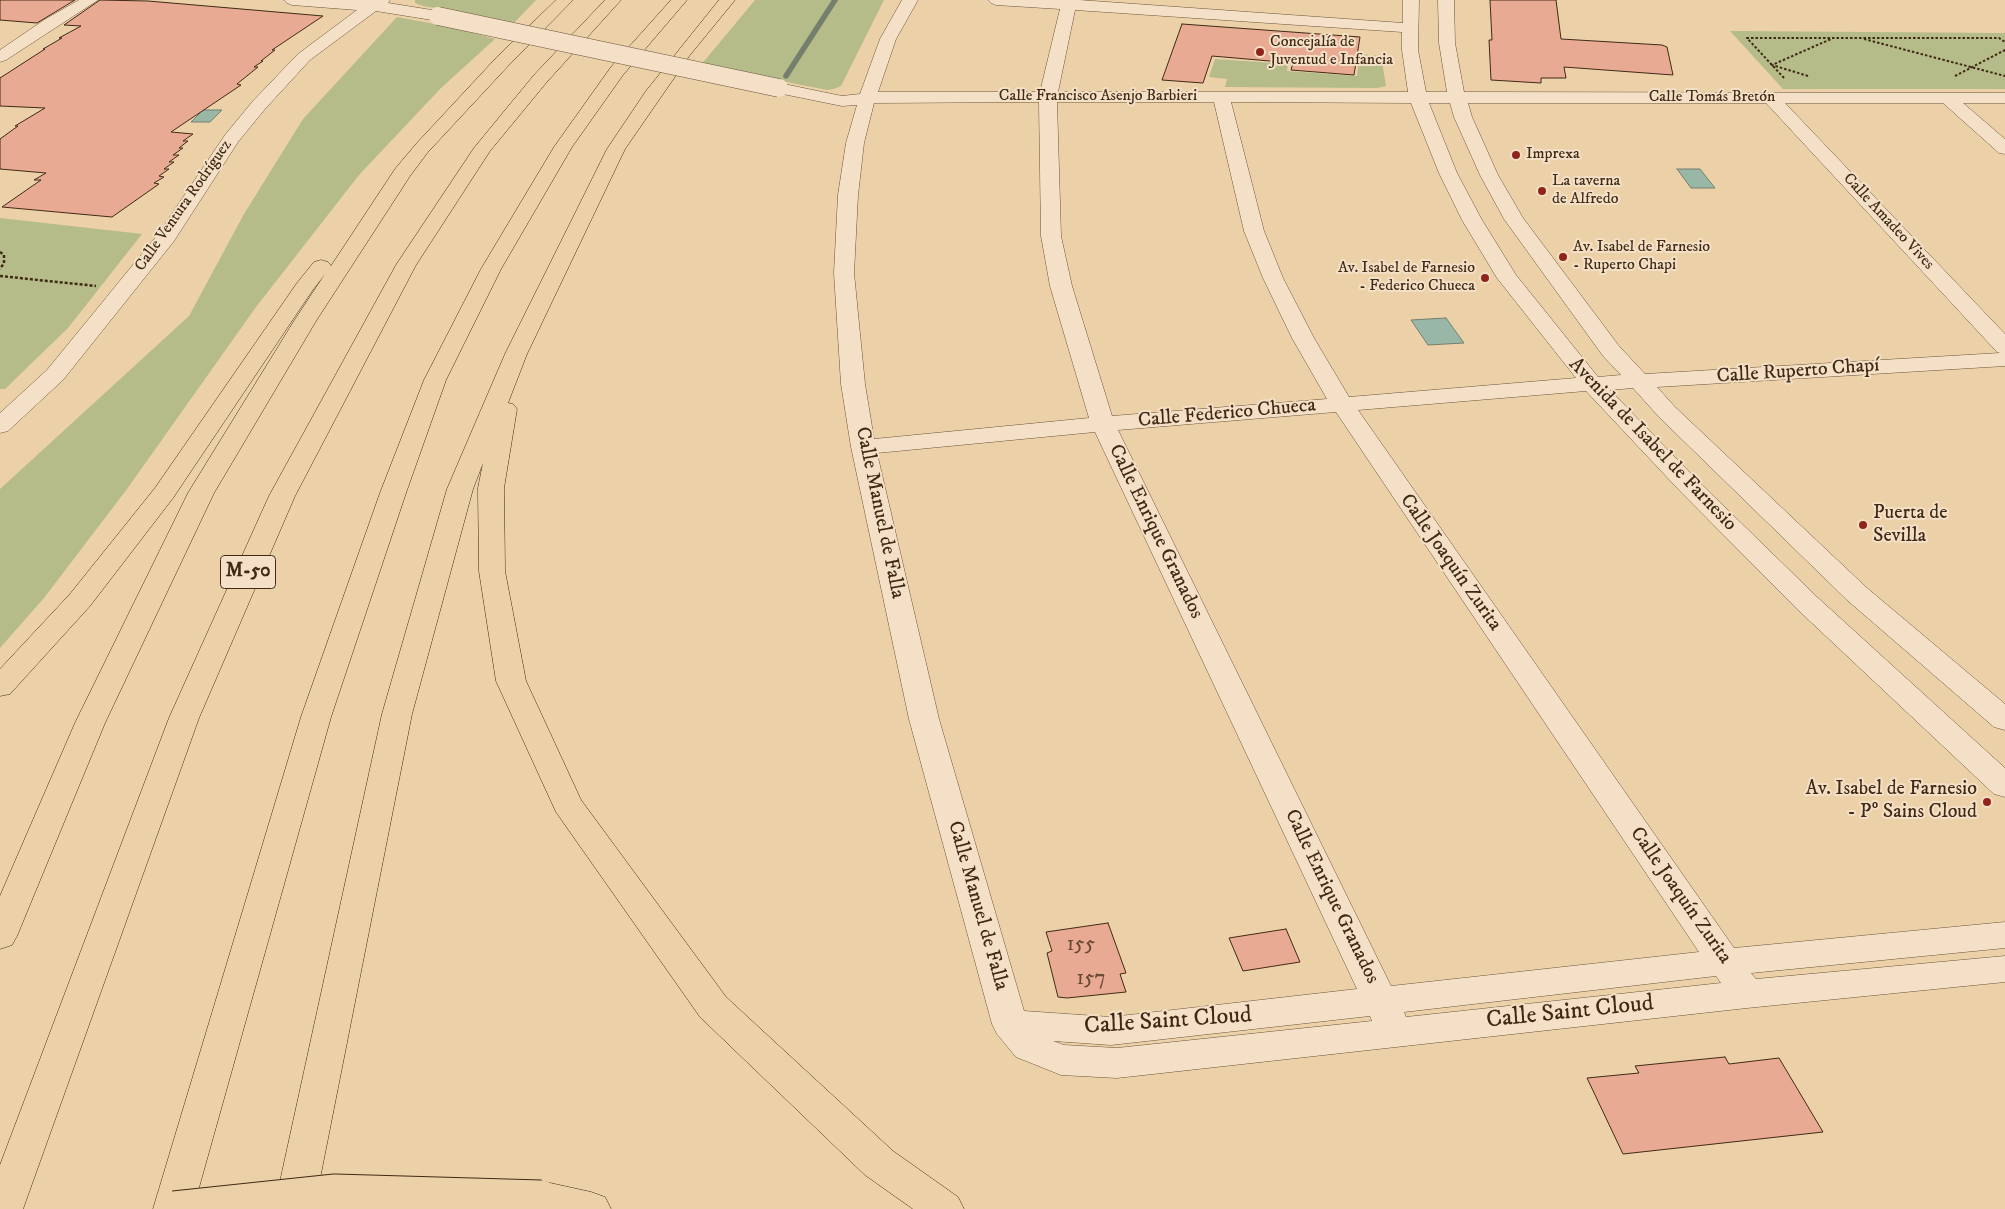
<!DOCTYPE html>
<html>
<head>
<meta charset="utf-8">
<style>
  body { margin:0 }
  canvas { display:block; background:#ecd0a8 }
</style>
</head>
<body>
<canvas width="2005" height="1209"></canvas>
<script>
const context = document.querySelector('canvas').getContext('2d');
context.lineJoin = 'round';
function fill(path, color) { context.fillStyle = color; context.fill(path, 'evenodd'); }
const shape = rows => new Path2D(rows.map(r => 'M' + r).join(''));
function trace(path, color, width, dash) { context.strokeStyle = color; context.lineWidth = width; context.lineCap = dash ? 'butt' : 'round'; context.setLineDash(dash || []); context.stroke(path); }
function label(font, color, halo, rows, align = 'center') {
  context.font = font + ' "IM FELL DW Pica",serif'; context.lineWidth = 4; context.setLineDash([]); context.textBaseline = 'middle'; context.strokeStyle = halo; context.fillStyle = color; for (const [text, x, y, turn = 0] of rows) {
    context.save(); context.translate(x, y); context.rotate((+turn || 0) * Math.PI / 180); context.textAlign = isNaN(turn) ? turn : align; if (halo) context.strokeText(text, 0, 0); context.fillText(text, 0, 0); context.restore();
  }
}
fill(shape([
  [415,0,536,0,512,25,470,14,423,6,415,3],
  [755,0,884,0,841,86,834,89,827,90,701,65],
  [397,17,451,27,495,39,441,88,359,175,256,307,127,489,44,598,0,648,0,489,189,316,244,214,303,119],
  [1730,31,2005,33,2005,89,1783,89],
  [1360,54,1381,56,1386,86,1377,88,1225,87,1227,79,1209,77,1215,59,1288,64,1287,71,1357,76],
  [0,218,142,234,68,328,5,389,0,389]
]), '#b5bc89');
const water = shape([
  [203,110,222,110,210,122,191,122,203,110],
  [1677,169,1700,169,1715,188,1691,188,1677,169],
  [1446,318,1464,343,1428,345,1411,320,1446,318]
]);
fill(water, '#99b7a7');
trace(water, '#757f6d', 1);
trace(shape([
  [786,76,835,0]
]), '#757f6d', 5.5);
const building = shape([
  [0,0,75,0,37,23,0,20,0,0],
  [100,0,148,1,323,16,272,50,275,50,261,61,263,61,254,67,258,67,237,84,241,85,171,132,193,134,183,141,188,141,179,148,183,148,173,155,179,155,169,162,174,162,164,169,169,169,159,176,164,177,154,183,159,184,112,217,2,207,41,180,34,180,46,173,0,169,0,139,18,126,15,126,45,108,0,106,0,78,45,49,43,49,62,38,59,38,81,26,64,25,100,0],
  [1490,0,1556,0,1561,39,1662,45,1667,47,1673,75,1564,67,1566,78,1541,78,1541,83,1491,80,1489,40,1492,40,1490,0],
  [1182,24,1360,37,1354,75,1291,70,1293,63,1212,56,1203,83,1162,80,1182,24],
  [1108,923,1126,973,1120,974,1126,992,1067,998,1058,997,1047,953,1052,951,1046,932,1108,923],
  [1286,929,1300,962,1243,971,1229,938,1286,929],
  [1725,1057,1729,1064,1779,1058,1823,1132,1623,1154,1587,1078,1639,1073,1635,1066,1725,1057]
]);
fill(building, '#e9aa93');
trace(building, '#402a16', 1);
const minor = shape([
  [79,0,98,0,6,60,0,62,0,50,44,20,79,0],
  [284,0,390,0,388,3,438,11,444,13,446,16,444,19,438,21,376,11,310,60,265,109,238,142,174,241,63,380,8,431,0,433,0,413,47,370,159,233,225,135,253,101,298,54,357,10,292,5,287,3,284,0],
  [902,0,918,0,896,39,878,92,1040,92,1060,9,996,5,991,3,988,0,1079,0,1403,23,1403,0,1419,0,1418,50,1426,92,1447,92,1439,43,1438,0,1454,0,1455,43,1464,92,2005,93,2005,103,1963,103,2005,139,2005,154,1999,153,1943,103,1785,103,2005,334,2005,366,1657,387,1675,407,1867,588,2005,704,2005,730,1994,727,1847,600,1659,417,1633,388,1610,390,1697,480,1817,597,2005,768,2005,797,1994,794,1797,609,1679,490,1586,391,1358,410,1734,948,2005,922,2005,948,1751,973,1756,979,2005,956,2005,982,1747,1008,1117,1078,1061,1075,1016,1057,997,1034,992,1024,909,719,851,447,841,384,834,273,838,195,846,143,857,105,842,106,773,92,770,88,773,84,779,83,842,96,860,94,880,39,902,0],
  [1075,10,1402,32,1402,50,1408,92,1058,92,1075,10],
  [1039,102,1041,236,1050,286,1089,418,874,439,865,384,854,273,858,195,864,143,874,103,1039,102],
  [1057,102,1214,102,1244,231,1263,278,1292,338,1327,399,1112,416,1072,286,1061,236,1057,102],
  [1231,102,1411,103,1439,173,1462,220,1497,278,1576,378,1349,397,1314,338,1283,278,1264,231,1231,102],
  [1429,103,1450,103,1454,117,1480,175,1504,219,1603,356,1621,375,1598,377,1516,275,1482,220,1457,173,1429,103],
  [1468,103,1766,103,1997,352,2000,353,1645,374,1619,346,1523,218,1498,175,1472,117,1468,103],
  [1336,412,1699,952,1391,986,1118,430,1336,412],
  [1095,432,1357,989,1111,1017,1024,1011,939,719,877,453,1095,432],
  [1716,976,1721,983,1406,1017,1404,1012,1716,976],
  [1370,1016,1372,1021,1117,1048,1064,1045,1053,1041,1111,1045,1370,1016]
]);
const highway = shape([
  [556,0,573,0,509,65,428,152,410,176,316,321,214,493,105,723,17,936,12,945,0,949,0,896,75,723,188,493,294,321,325,274,312,291,173,498,90,606,10,694,0,696,0,669,70,594,155,488,297,283,314,262,321,260,328,262,331,266,395,169,416,144,497,57,556,0],
  [605,0,621,0,546,83,490,151,416,265,295,496,199,718,23,1209,0,1209,0,1165,169,718,269,496,396,265,474,148,534,75,605,0],
  [671,0,687,0,623,75,572,147,501,269,446,380,406,493,331,717,193,1209,153,1209,301,717,380,493,424,380,481,269,554,147,611,67,671,0],
  [719,0,735,0,690,55,625,149,527,354,508,403,513,404,517,409,504,488,505,571,526,681,581,800,726,997,893,1151,958,1197,964,1209,913,1209,865,1175,700,1017,556,812,496,681,479,571,478,488,483,463,473,489,412,714,314,1209,274,1209,382,714,447,489,505,354,607,149,646,91,719,0],
  [541,1181,591,1192,605,1197,611,1209,527,1209,521,1198,527,1186,541,1181]
]);
trace(minor, '#6b543a', 1);
trace(highway, '#402a16', 1);
trace(shape([
  [1864,39,2005,76],
  [1808,76,1772,65,1831,39],
  [1955,76,2005,50],
  [1784,78,1747,38,1999,38,2005,42]
]), '#402a16', 2, [2.5, 2]);
trace(shape([
  [0,252,4,255,4,263,0,269],
  [0,276,96,286]
]), '#402a16', 2.5, [3, 2]);
fill(minor, '#f3e0c6');
fill(highway, '#ecd0a8');
const minorBridge = shape([
  [438,16,779,88]
]);
const highwayBridge = shape([
  [174,1209,335,1192,541,1198]
]);
trace(minorBridge, '#6b543a', 19, []);
trace(highwayBridge, '#402a16', 37, []);
trace(minorBridge, '#f3e0c6', 18);
trace(highwayBridge, '#ecd0a8', 35);
for (const [x, y, r, color] of [
  [1260,52,5,"#8f2418"],
  [1516,155,5,"#8f2418"],
  [1542,191,5,"#8f2418"],
  [1563,257,5,"#8f2418"],
  [1485,278,5,"#8f2418"],
  [1863,525,5,"#8f2418"],
  [1987,802,5,"#8f2418"]
]) { const dot = new Path2D(); dot.arc(x, y, r, 0, 2 * Math.PI); context.fillStyle = color; context.fill(dot); trace(dot, '#f3e0c6', 2); }
label('16px', '#402a16', '#f3e0c6', [
  ["Concejalía de",1270,43],
  ["Juventud e Infancia",1270,61],
  ["Imprexa",1526,155],
  ["La taverna",1552,182],
  ["de Alfredo",1552,200],
  ["Av. Isabel de Farnesio",1573,248],
  ["- Ruperto Chapi",1573,266],
  ["Av. Isabel de Farnesio",1475,269,"right"],
  ["- Federico Chueca",1475,287,"right"]
], 'left');
label('16px', '#402a16', '#f3e0c6', [
  ["Calle Francisco Asenjo Barbieri",1098,97],
  ["Calle Tomás Bretón",1712,98],
  ["Calle Ventura Rodríguez",184,206,-55],
  ["Calle Amadeo Vives",1888,222,47]
]);
for (const [x, y, w] of [
  [248,572,55]
]) { const box = new Path2D(); box.roundRect(x - w / 2, y - 16.5, w, 33, 4); context.fillStyle = '#f3e0c6'; context.fill(box); trace(box, '#402a16', 1); }
label('bold 19px', '#402a16', null, [
  ["M-50",248,572]
]);
label('20px', '#402a16', '#f3e0c6', [
  ["Calle Ruperto Chapí",1798,372,-4],
  ["Calle Federico Chueca",1227,414,-5],
  ["Avenida de Isabel de Farnesio",1652,445,46],
  ["Calle Manuel de Falla",879,513,78],
  ["Calle Enrique Granados",1155,532,64],
  ["Calle Joaquín Zurita",1450,563,55],
  ["Calle Joaquín Zurita",1680,896,55],
  ["Calle Enrique Granados",1331,897,64],
  ["Calle Manuel de Falla",977,906,74]
]);
label('20px', '#402a16', '#f3e0c6', [
  ["Puerta de",1873,514],
  ["Sevilla",1873,537],
  ["Av. Isabel de Farnesio",1977,790,"right"],
  ["- Pº Sains Cloud",1977,813,"right"]
], 'left');
label('21px', '#6a4a35', null, [
  ["155",1081,946],
  ["157",1091,980]
]);
label('24px', '#402a16', '#f3e0c6', [
  ["Calle Saint Cloud",1570,1013,-6],
  ["Calle Saint Cloud",1168,1022,-4]
]);
</script>
</body>
</html>
